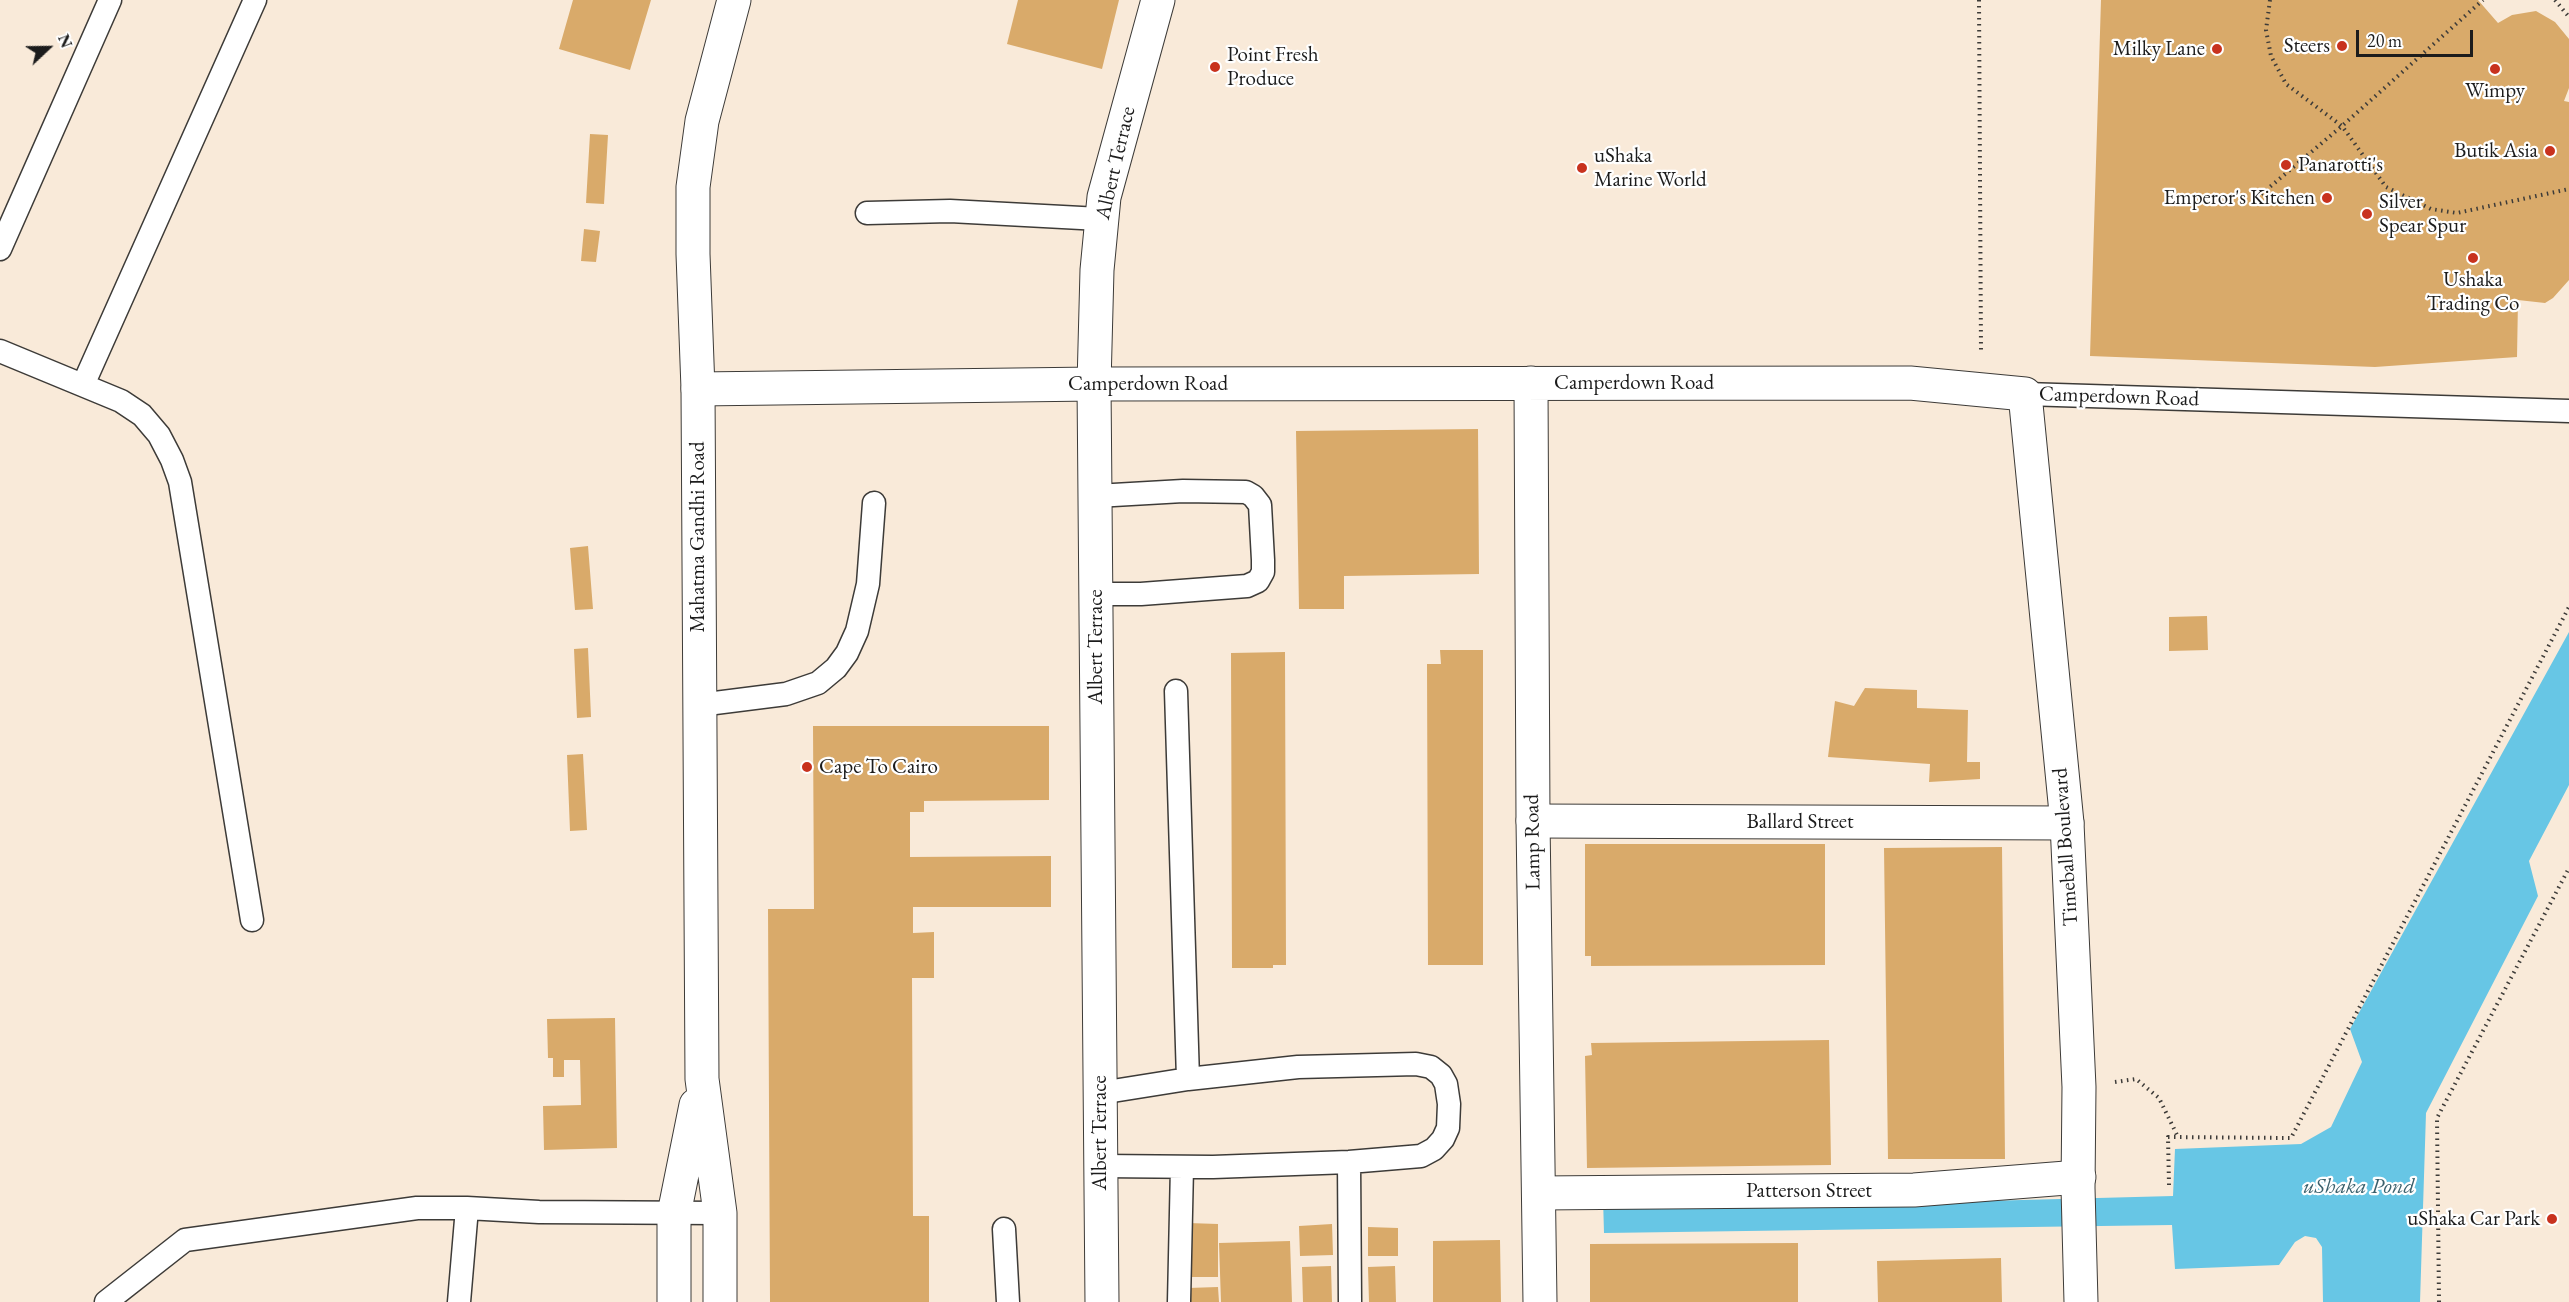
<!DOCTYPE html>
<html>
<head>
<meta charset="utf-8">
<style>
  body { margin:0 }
  #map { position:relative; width:2569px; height:1302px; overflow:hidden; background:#f9ead9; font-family:"EB Garamond",serif }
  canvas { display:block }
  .north { position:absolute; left:18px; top:18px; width:60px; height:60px; -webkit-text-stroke:4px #fff; paint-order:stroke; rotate:68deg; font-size:16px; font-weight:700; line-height:24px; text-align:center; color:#1c1c1c }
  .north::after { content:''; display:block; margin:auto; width:21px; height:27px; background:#1c1c1c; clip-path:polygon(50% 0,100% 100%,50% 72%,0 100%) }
  .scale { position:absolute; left:2356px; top:30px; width:117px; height:27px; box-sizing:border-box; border:3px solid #1c1c1c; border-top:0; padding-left:8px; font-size:18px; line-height:21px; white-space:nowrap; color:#1c1c1c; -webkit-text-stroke:4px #fff; paint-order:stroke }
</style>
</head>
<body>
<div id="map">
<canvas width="2569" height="1302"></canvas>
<div class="north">N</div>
<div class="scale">20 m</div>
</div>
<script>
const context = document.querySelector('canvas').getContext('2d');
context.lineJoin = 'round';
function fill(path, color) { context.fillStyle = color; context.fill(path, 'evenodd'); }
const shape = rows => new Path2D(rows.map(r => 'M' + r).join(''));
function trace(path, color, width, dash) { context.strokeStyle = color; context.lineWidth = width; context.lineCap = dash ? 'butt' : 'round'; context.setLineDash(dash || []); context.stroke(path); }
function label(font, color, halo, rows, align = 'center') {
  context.font = font + ' "EB Garamond",serif'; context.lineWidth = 4.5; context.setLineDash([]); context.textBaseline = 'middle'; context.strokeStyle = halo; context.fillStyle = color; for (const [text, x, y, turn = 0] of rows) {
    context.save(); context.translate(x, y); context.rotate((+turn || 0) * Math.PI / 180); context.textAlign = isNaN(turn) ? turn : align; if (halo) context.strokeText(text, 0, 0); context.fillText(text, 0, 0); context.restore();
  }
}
fill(shape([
  [2569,632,2569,785,2529,861,2538,896,2426,1113,2420,1302,2323,1302,2322,1247,2316,1238,2305,1236,2295,1242,2279,1265,2175,1269,2172,1225,1604,1233,1603,1198,1909,1203,2173,1196,2175,1149,2301,1144,2331,1127,2362,1062,2350,1029]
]), '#67c6e5');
fill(shape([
  [573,0,651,0,630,70,559,49],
  [1018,0,1119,0,1102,69,1007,44],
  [2101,0,2478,0,2498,23,2512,15,2536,11,2555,22,2569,39,2569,88,2564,101,2569,102,2569,280,2553,298,2545,303,2518,300,2517,357,2375,367,2090,356],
  [590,134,608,135,604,204,586,203],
  [584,229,600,231,596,262,581,261],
  [1478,429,1479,574,1344,576,1344,609,1299,609,1296,431],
  [588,546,593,609,575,610,570,548],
  [2207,616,2208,650,2169,651,2169,617],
  [588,648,591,717,577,718,574,649],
  [1440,650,1483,650,1483,965,1428,965,1427,664,1441,664],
  [1285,652,1286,965,1273,965,1273,968,1232,968,1231,653],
  [1865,688,1917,690,1917,708,1968,710,1967,762,1980,762,1980,779,1929,782,1930,764,1828,757,1835,701,1854,706],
  [813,726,1049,726,1049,800,924,801,924,812,910,812,910,857,1051,856,1051,907,913,907,913,933,934,932,934,978,912,978,913,1216,929,1216,929,1302,770,1302,768,909,814,909],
  [583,754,587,830,570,831,567,755],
  [1585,844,1825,844,1825,965,1591,966,1591,956,1585,956],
  [2002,847,2005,1159,1888,1159,1884,848],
  [615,1018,617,1148,544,1150,543,1106,581,1105,580,1060,564,1060,564,1077,553,1077,553,1058,548,1058,547,1019],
  [1829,1040,1831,1165,1587,1168,1585,1056,1592,1055,1591,1043],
  [1188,1223,1218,1224,1218,1277,1187,1277],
  [1332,1224,1333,1255,1300,1256,1299,1226],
  [1368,1227,1398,1228,1398,1256,1368,1256],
  [1500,1240,1501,1302,1433,1302,1433,1241],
  [1290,1241,1292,1302,1221,1302,1219,1243],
  [1798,1243,1798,1302,1590,1302,1590,1244],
  [2001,1258,2002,1302,1878,1302,1877,1261],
  [1331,1266,1332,1302,1303,1302,1302,1267],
  [1395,1266,1396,1302,1369,1302,1368,1267],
  [1218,1287,1219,1302,1189,1302,1188,1288]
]), '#d9aa6a');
const service = shape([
  [867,213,950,211,1100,219],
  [0,249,110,0],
  [0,351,121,401,142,415,159,435,172,460,180,482,252,920],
  [83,385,255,0],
  [2025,394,2569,411],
  [1096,496,1183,491,1246,492,1253,496,1260,505,1263,560,1263,572,1258,581,1247,586,1141,594,1096,594],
  [1176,691,1188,1079],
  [699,705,786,694,818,683,836,668,847,653,857,631,868,584,874,503],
  [1100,1093,1188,1079,1298,1067,1416,1064,1431,1067,1441,1075,1446,1084,1449,1104,1448,1128,1443,1139,1434,1149,1421,1156,1349,1162,1213,1167,1101,1166],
  [1349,1162,1350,1302],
  [1004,1229,1008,1302],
  [106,1302,185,1240,417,1208,467,1208],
  [459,1302,467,1208,539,1212,720,1213],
  [1179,1302,1182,1167]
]);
const pedestrian = shape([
  [1533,821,2067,823],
  [1539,1193,1914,1190,2079,1177]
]);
const minor = shape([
  [1531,383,1533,821,1540,1302],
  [698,389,1094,384,1910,383,2025,394,2067,823,2079,1087,2078,1188,2081,1302],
  [1102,1302,1094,384,1097,270,1104,197,1158,0]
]);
const tertiary = shape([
  [674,1302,674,1214,696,1105],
  [720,1302,720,1213,702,1079,698,389,693,254,693,187,702,121,734,0]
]);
trace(service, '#3d3b38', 25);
trace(pedestrian, '#3d3b38', 35);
trace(minor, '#3d3b38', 35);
trace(tertiary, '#3d3b38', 35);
trace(shape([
  [1979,0,1981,353],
  [2270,0,2266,30,2271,56,2286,84,2342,126,2386,187,2431,209,2457,213,2569,189],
  [2555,0,2569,17],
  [2252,202,2342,126,2483,0],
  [2115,1082,2136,1079,2159,1098,2178,1137],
  [2169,1185,2168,1137,2291,1138,2569,607],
  [2439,1302,2437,1118,2569,868]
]), '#3d3b38', 4, [1.5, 4.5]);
trace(service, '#fff', 22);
trace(pedestrian, '#fff', 33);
trace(minor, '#fff', 33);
trace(tertiary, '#fff', 33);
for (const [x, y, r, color] of [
  [2342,46,6,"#c8321e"],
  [2217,49,6,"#c8321e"],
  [1215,67,6,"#c8321e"],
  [2495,69,6,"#c8321e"],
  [2550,151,6,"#c8321e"],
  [2286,165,6,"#c8321e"],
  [1582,168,6,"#c8321e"],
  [2327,198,6,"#c8321e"],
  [2367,214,6,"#c8321e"],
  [2473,258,6,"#c8321e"],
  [807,767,6,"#c8321e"],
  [2552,1219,6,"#c8321e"]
]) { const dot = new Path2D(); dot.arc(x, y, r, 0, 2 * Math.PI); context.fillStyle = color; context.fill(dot); trace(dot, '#fff', 2); }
label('21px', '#1c1c1c', '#fff', [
  ["Steers",2330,46],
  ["Milky Lane",2205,49],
  ["Point Fresh",1227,55,"left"],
  ["Produce",1227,79,"left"],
  ["Wimpy",2495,91,"center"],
  ["Butik Asia",2538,151],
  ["uShaka",1594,156,"left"],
  ["Marine World",1594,180,"left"],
  ["Panarotti's",2298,165,"left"],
  ["Emperor's Kitchen",2315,198],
  ["Silver",2379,202,"left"],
  ["Spear Spur",2379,226,"left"],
  ["Ushaka",2473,280,"center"],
  ["Trading Co",2473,304,"center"],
  ["Cape To Cairo",819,767,"left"],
  ["uShaka Car Park",2540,1219]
], 'right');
label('21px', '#1c1c1c', '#fff', [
  ["Albert Terrace",1116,163,-77],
  ["Camperdown Road",1634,383],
  ["Camperdown Road",1148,384],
  ["Camperdown Road",2119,397,2],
  ["Mahatma Gandhi Road",698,537,-90],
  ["Albert Terrace",1096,647,-90],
  ["Ballard Street",1800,822],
  ["Lamp Road",1533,842,-91],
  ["Timeball Boulevard",2066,847,-94],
  ["Albert Terrace",1100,1133,-90],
  ["Patterson Street",1809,1191]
]);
label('italic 22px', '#3a606c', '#fff', [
  ["uShaka Pond",2359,1187]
]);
</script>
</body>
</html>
